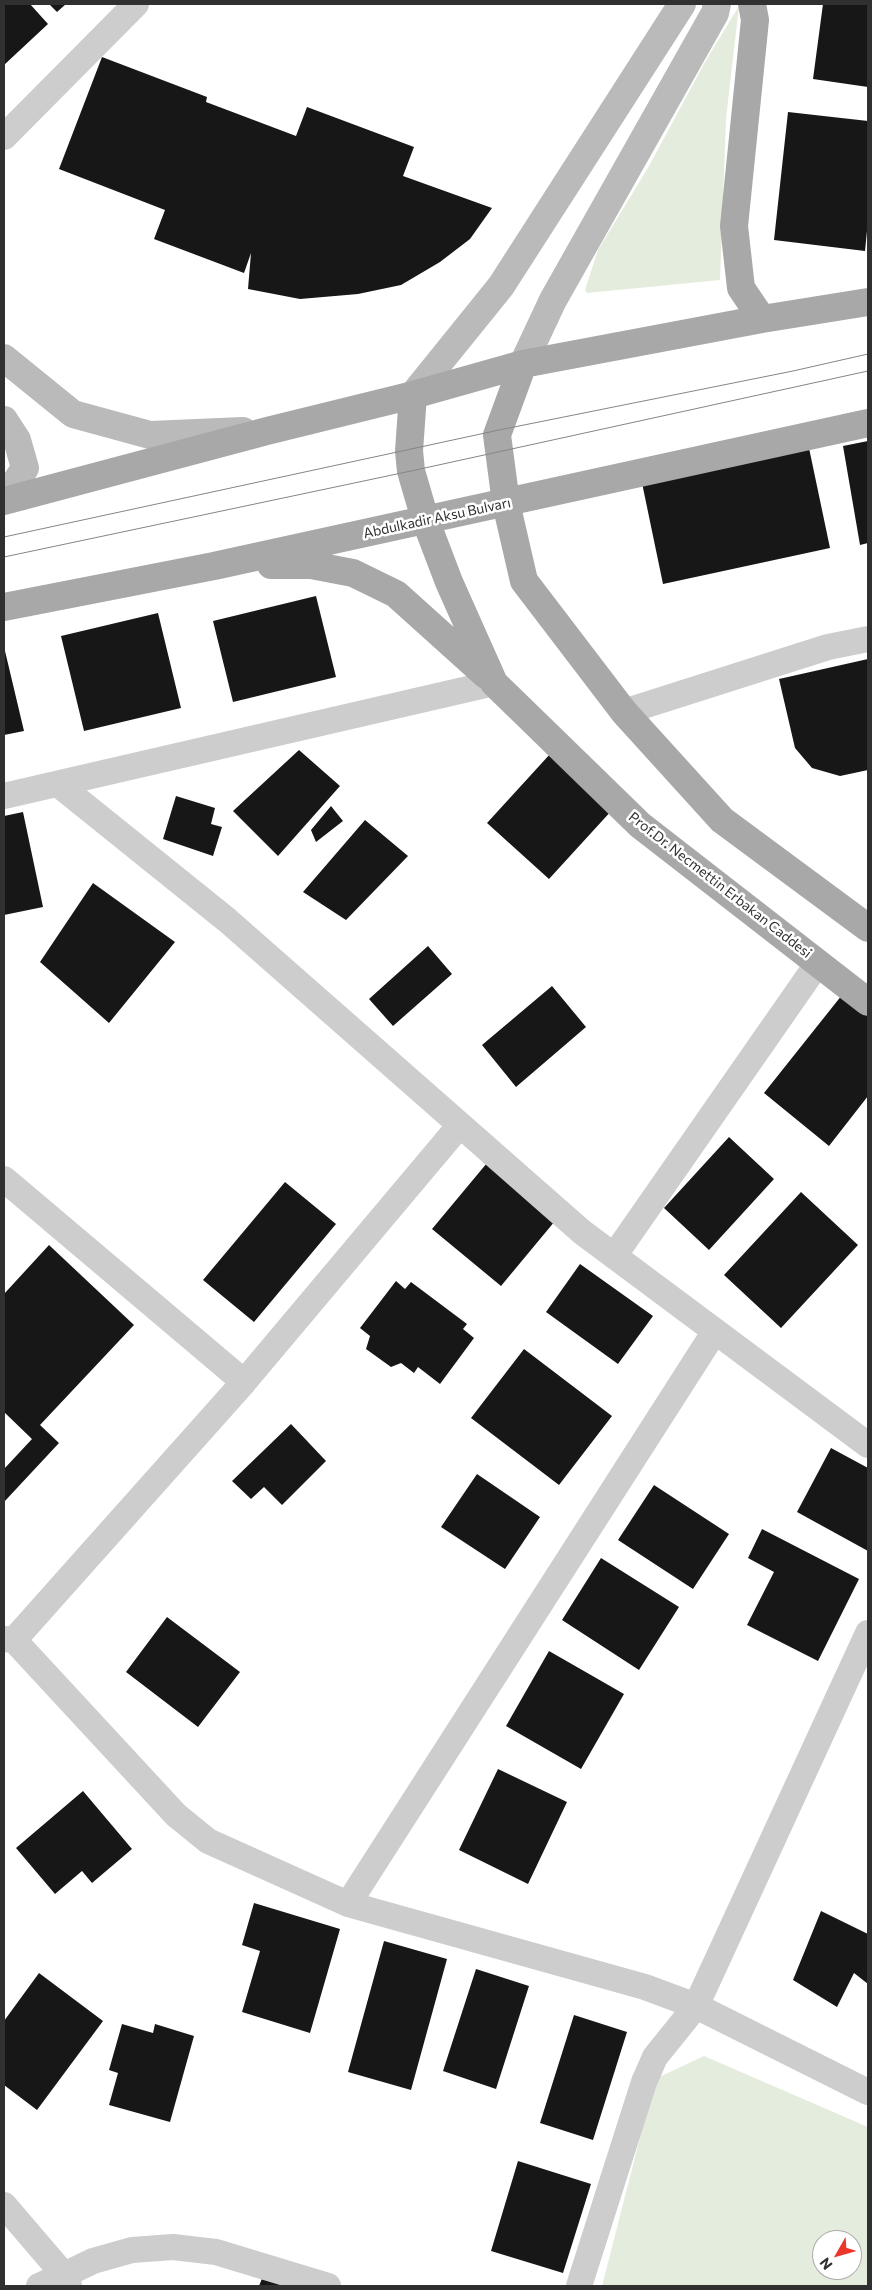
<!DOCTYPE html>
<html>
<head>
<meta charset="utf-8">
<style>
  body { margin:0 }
  #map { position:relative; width:872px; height:2290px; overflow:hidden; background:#fff; font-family:Commissioner,sans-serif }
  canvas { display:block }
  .frame { position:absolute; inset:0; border:5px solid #303030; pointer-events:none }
  .north { position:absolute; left:812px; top:2230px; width:50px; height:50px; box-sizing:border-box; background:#fff; border:1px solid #acacac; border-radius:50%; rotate:232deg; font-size:14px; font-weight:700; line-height:20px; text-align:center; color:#303030 }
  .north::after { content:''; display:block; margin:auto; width:18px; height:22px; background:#ec362c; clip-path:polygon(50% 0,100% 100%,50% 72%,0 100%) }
</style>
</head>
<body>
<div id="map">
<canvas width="872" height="2290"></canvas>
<div class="frame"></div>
<div class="north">N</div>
</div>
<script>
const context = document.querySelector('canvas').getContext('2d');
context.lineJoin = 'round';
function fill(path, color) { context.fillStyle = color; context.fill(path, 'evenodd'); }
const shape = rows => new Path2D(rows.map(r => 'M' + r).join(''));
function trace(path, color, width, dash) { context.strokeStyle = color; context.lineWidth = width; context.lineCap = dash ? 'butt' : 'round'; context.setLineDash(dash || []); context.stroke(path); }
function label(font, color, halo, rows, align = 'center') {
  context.font = font + ' Commissioner,sans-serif'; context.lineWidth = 5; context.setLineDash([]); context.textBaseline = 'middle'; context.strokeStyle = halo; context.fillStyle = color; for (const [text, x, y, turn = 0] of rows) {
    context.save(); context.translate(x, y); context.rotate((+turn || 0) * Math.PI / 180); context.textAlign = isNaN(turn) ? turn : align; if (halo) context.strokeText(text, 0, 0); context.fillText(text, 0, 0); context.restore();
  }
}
fill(shape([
  [739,6,726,119,720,280,587,293,585,290,598,250,649,166,705,62],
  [704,2056,868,2127,868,2286,602,2286,655,2079],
  [822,2240,852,2240,852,2270,822,2270]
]), '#e4eddd');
fill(shape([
  [4,4,30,4,48,24,4,65],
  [49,4,66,4,57,12],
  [823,4,868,4,868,87,813,79],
  [102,57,207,97,206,102,296,136,307,107,414,147,403,176,492,208,470,239,440,262,401,285,358,294,300,299,248,289,251,253,244,273,154,239,165,210,59,169],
  [788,112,868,121,868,221,865,251,774,240],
  [868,441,868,543,860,545,843,446],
  [809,448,830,548,663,584,642,483],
  [316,596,336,677,233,702,213,621],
  [158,613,181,708,84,731,61,636],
  [4,651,5,651,24,731,4,735],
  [868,659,868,770,840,776,812,768,795,748,779,679],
  [299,750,340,786,278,856,233,811],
  [551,753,613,809,549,879,487,823],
  [176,796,215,808,211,824,222,827,213,856,163,839],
  [331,806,343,821,316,842,311,830],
  [23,812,43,907,4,915,4,816],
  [365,820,408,856,346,920,303,892],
  [93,883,175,942,109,1023,40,962],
  [428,946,452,974,393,1026,369,999],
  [552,986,586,1027,516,1087,482,1045],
  [842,995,868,1016,868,1096,829,1146,764,1093],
  [729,1137,774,1179,709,1250,664,1208],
  [487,1163,555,1221,501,1286,432,1229],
  [285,1182,336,1224,254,1322,203,1280],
  [801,1192,858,1245,781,1328,724,1275],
  [49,1245,134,1325,40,1425,59,1443,4,1502,4,1469,32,1439,4,1412,4,1294],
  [580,1264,653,1316,618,1364,546,1312],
  [396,1281,405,1289,411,1282,467,1324,463,1329,474,1338,440,1384,418,1367,414,1373,401,1363,391,1367,366,1349,370,1336,360,1328],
  [524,1349,612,1416,559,1485,471,1418],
  [291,1424,326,1461,282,1505,264,1487,251,1499,232,1481],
  [831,1448,868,1468,868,1551,797,1512],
  [477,1474,540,1517,505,1569,441,1527],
  [654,1485,729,1534,693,1589,618,1540],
  [762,1529,859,1579,818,1661,747,1625,774,1572,748,1558],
  [601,1558,679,1607,639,1670,562,1620],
  [167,1617,240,1672,198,1727,126,1672],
  [549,1651,624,1694,581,1769,506,1726],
  [498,1769,567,1802,528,1884,459,1850],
  [83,1791,132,1849,92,1883,82,1871,55,1894,16,1848],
  [254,1903,340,1929,310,2033,242,2012,260,1951,242,1945],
  [821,1911,868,1934,868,1984,854,1973,837,2007,793,1980],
  [384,1941,447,1959,411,2090,348,2072],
  [476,1969,529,1986,496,2089,443,2071],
  [39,1973,103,2021,37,2110,4,2085,4,2021],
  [574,2015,627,2032,593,2140,540,2123],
  [122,2024,153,2033,155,2024,194,2036,170,2122,109,2105,118,2073,109,2070],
  [518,2161,591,2184,563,2273,491,2251],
  [263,2276,291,2286,259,2286]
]), '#171717');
trace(shape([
  [4,137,136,4],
  [624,712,828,647,868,639],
  [58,784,227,920,582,1232,868,1445],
  [4,796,494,683],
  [4,1179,244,1382],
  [614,1256,818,963],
  [4,1639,14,1640,176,1815,208,1841,348,1904,645,1987,696,2006,868,1633],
  [14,1640,244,1382,460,1125],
  [348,1904,715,1331],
  [4,2205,64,2275,93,2261,132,2250,173,2247,216,2252,328,2286],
  [39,2286,64,2275,69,2286],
  [579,2286,644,2082,655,2057,696,2006,868,2092]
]), '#cdcdcd', 26);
trace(shape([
  [4,358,73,414,150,435,243,431],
  [523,364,553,300,715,13,717,4],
  [413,395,501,286,682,4],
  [4,420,17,440,25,468,4,500]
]), '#bababa', 28);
trace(shape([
  [752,4,755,20,734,226,741,288,762,319],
  [523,364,497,435,506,503,524,581,624,712,722,820,868,928],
  [413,395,409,451,411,471,425,519,449,582,494,683,640,825,868,1002],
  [4,501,267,431,413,395,523,364,762,319,868,302],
  [271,565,311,565,353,573,396,594,486,675],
  [4,607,214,566,868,423]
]), '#a8a8a8', 28);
trace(shape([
  [4,537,499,430,793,371,868,354],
  [4,557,411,471,868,371]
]), '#858585', 1);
label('14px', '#303030', '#fff', [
  ["Abdulkadir Aksu Bulvarı",437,518,-12],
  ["Prof.Dr. Necmettin Erbakan Caddesi",720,885,38]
]);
</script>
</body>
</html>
